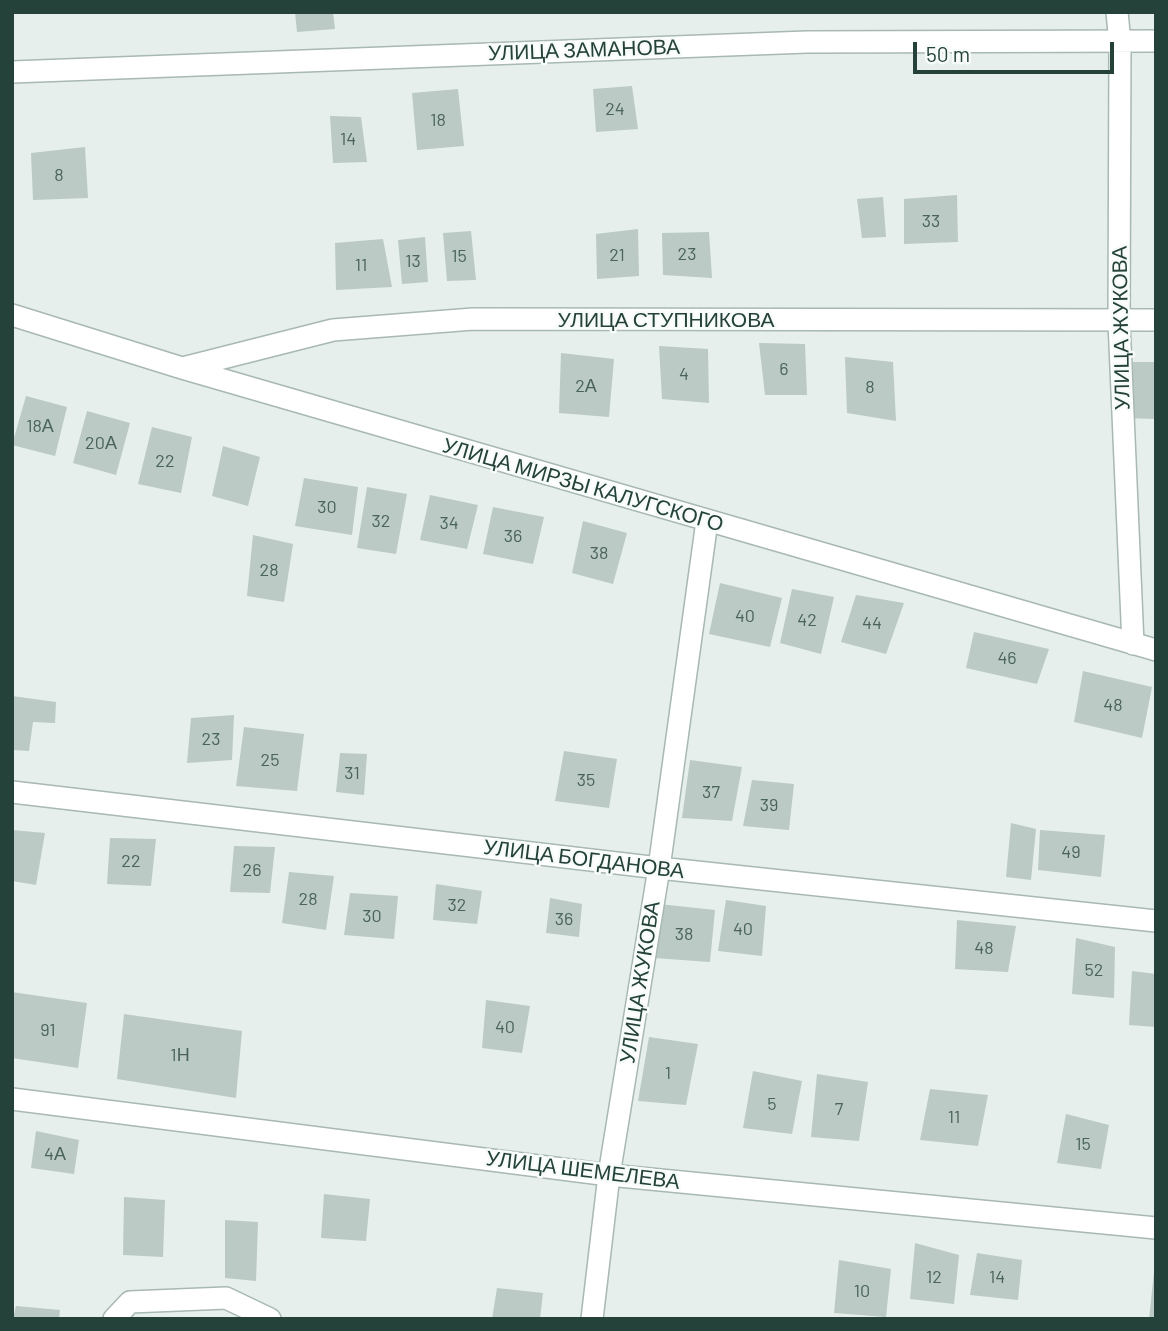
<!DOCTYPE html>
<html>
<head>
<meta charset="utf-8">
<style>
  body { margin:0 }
  #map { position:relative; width:1168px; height:1331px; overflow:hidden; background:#e6efeb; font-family:Barlow,sans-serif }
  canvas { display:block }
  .frame { position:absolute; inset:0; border:14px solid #24423a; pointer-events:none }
  .scale { position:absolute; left:913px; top:42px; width:201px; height:32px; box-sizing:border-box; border:4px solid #24423a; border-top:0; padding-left:9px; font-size:21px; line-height:24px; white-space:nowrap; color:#24423a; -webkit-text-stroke:5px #f7fbf9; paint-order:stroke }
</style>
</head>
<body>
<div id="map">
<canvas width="1168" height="1331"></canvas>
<div class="frame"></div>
<div class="scale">50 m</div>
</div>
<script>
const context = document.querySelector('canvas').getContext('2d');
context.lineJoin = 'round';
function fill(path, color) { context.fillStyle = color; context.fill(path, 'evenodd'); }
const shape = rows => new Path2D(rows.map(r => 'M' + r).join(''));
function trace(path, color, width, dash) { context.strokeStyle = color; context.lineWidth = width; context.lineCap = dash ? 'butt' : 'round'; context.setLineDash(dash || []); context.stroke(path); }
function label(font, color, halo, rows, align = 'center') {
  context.font = font + ' Barlow,sans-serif'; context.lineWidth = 5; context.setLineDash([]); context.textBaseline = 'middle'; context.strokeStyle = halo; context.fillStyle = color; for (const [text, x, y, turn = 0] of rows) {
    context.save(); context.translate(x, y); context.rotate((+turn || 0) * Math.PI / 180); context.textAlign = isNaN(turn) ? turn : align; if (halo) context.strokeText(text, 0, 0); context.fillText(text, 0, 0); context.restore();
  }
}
fill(shape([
  [295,12,333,12,335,29,297,32],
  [632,86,638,129,596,132,593,89],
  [458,89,464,146,417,150,412,93],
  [330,116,361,117,367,162,333,163],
  [85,147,88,198,33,200,31,153],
  [957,195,958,242,904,244,904,199],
  [883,197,886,237,862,238,857,199],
  [638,229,639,276,597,279,596,234],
  [471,231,476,280,447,281,443,233],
  [709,232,712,278,663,275,662,233],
  [425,237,428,282,402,284,398,240],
  [383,239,392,287,336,290,335,243],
  [759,343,805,344,807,395,765,395],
  [659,346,708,349,709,403,662,399],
  [561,353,614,359,609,417,559,413],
  [845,357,893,362,896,421,847,413],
  [1122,362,1156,362,1156,419,1124,418],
  [26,396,67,407,55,456,12,445],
  [87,411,130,423,116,475,73,463],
  [152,427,192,437,181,493,138,484],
  [223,446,260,457,248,506,212,496],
  [304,478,358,487,352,535,295,526],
  [367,487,407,494,396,554,357,548],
  [430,495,478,505,467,549,420,540],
  [493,507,544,517,533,564,483,554],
  [583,521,627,533,613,584,572,573],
  [253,535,293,544,284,602,247,596],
  [720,583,782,598,770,647,709,634],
  [792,589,834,597,821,654,780,643],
  [856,595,904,603,886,654,841,642],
  [974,632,1049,649,1037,684,966,668],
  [1083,671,1152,687,1142,738,1074,722],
  [12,696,56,702,55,723,33,722,29,751,12,750],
  [234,715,232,760,187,763,191,718],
  [244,727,304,734,297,791,236,786],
  [564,751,617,759,609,808,555,801],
  [340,753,367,754,364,795,336,792],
  [690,760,742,767,732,821,682,818],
  [752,780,794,784,789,830,743,826],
  [1011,823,1036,829,1031,880,1006,877],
  [12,830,45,833,36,885,12,881],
  [1040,830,1105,835,1101,877,1038,870],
  [110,838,156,839,151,886,107,884],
  [234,846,275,847,270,893,230,892],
  [289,872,334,876,326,930,282,923],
  [436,884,482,891,477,924,433,920],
  [350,893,398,896,394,939,344,935],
  [550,898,582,904,579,937,546,933],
  [726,900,766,906,762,956,718,951],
  [659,904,715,910,710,962,654,958],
  [957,920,1016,926,1008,972,955,969],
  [1076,938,1115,947,1114,998,1072,994],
  [1132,971,1156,974,1156,1027,1129,1025],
  [12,992,87,1003,78,1068,12,1058],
  [486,1000,530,1006,522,1053,482,1048],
  [124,1014,242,1031,236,1098,117,1079],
  [649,1037,698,1044,686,1105,638,1101],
  [753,1071,802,1081,792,1134,743,1128],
  [817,1074,868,1082,859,1141,811,1137],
  [930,1089,988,1095,978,1146,920,1140],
  [1066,1114,1109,1125,1101,1169,1057,1163],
  [36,1131,79,1140,74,1174,31,1168],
  [324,1194,370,1199,366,1241,321,1238],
  [124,1197,165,1200,163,1257,123,1255],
  [225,1220,258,1222,256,1281,225,1278],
  [915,1243,959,1255,954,1304,910,1299],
  [977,1253,1022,1260,1018,1300,970,1295],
  [839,1260,891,1269,886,1317,834,1313],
  [1154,1272,1156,1319,1149,1319],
  [497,1288,543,1293,540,1319,492,1319],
  [16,1306,60,1310,59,1319,13,1319]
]), '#bbcac4');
const minor = shape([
  [1117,12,1120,43,1119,322,1133,644],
  [12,72,807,42,1156,41],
  [12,315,182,368,1156,650],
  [183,368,333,330,473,319,1156,320],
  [12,792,659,868,1156,921],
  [12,1099,609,1175,1156,1228],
  [114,1319,130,1302,226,1298,270,1319],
  [592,1319,609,1175,659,868,707,521]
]);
trace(minor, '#a8b8b2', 24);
trace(minor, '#fff', 21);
label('18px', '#4a645c', null, [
  ["24",615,109],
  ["18",438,120],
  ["14",348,139],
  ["8",59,175],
  ["33",931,221],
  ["23",687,254],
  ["21",617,255],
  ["15",459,256],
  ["13",413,261],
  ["11",361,265],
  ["6",784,369],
  ["4",684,374],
  ["2А",586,386],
  ["8",870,387],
  ["18А",40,426],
  ["20А",101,443],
  ["22",165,461],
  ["30",327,507],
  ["32",381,521],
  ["34",449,523],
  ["36",513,536],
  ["38",599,553],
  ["28",269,570],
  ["40",745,616],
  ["42",807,620],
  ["44",872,623],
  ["46",1007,658],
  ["48",1113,705],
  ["23",211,739],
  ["25",270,760],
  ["31",352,773],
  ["35",586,780],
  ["37",711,792],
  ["39",769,805],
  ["49",1071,852],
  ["22",131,861],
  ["26",252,870],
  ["28",308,899],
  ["32",457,905],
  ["30",372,916],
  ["36",564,919],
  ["40",743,929],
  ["38",684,934],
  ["48",984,948],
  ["52",1094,970],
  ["40",505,1027],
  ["91",48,1030],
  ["1Н",180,1055],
  ["1",668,1073],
  ["5",772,1104],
  ["7",839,1109],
  ["11",954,1117],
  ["15",1083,1144],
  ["4А",55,1154],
  ["12",934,1277],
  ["14",997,1277],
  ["10",862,1291]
]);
label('21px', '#24423a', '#f7fbf9', [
  ["УЛИЦА ЗАМАНОВА",584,50,-2],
  ["УЛИЦА СТУПНИКОВА",666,320],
  ["УЛИЦА ЖУКОВА",1121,328,-91],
  ["УЛИЦА МИРЗЫ КАЛУГСКОГО",583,485,16],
  ["УЛИЦА БОГДАНОВА",584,859,7],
  ["УЛИЦА ЖУКОВА",640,982,-81],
  ["УЛИЦА ШЕМЕЛЕВА",583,1170,7]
]);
</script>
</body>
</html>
